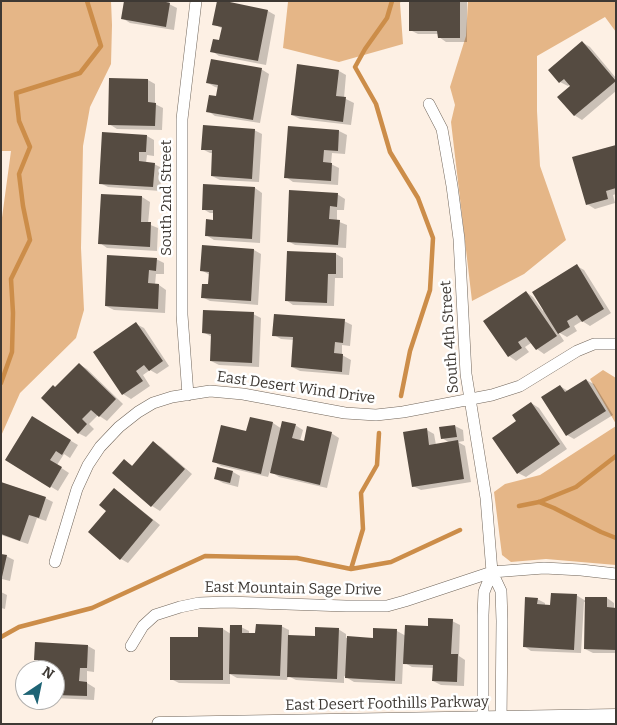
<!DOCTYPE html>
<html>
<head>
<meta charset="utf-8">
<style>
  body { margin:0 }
  #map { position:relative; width:617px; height:725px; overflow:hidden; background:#fdf0e4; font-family:Bitter,serif }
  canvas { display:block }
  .frame { position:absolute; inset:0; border:2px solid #3e3934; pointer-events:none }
  .north { position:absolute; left:15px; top:660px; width:50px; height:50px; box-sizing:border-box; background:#fff; border:1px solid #b2b0ae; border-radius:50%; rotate:34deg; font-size:14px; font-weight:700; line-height:20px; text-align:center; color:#3e3934 }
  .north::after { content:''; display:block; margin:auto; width:18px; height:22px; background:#1e6475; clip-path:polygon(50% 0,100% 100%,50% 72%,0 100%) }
</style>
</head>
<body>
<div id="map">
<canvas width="617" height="725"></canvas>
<div class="frame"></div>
<div class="north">N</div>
</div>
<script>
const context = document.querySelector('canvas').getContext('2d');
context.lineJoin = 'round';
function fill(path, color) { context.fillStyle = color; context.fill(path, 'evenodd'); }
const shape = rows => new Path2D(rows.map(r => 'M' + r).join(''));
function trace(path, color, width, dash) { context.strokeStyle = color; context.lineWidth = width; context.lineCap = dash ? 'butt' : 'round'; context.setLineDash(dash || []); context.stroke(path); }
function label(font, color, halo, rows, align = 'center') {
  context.font = font + ' Bitter,serif'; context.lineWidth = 5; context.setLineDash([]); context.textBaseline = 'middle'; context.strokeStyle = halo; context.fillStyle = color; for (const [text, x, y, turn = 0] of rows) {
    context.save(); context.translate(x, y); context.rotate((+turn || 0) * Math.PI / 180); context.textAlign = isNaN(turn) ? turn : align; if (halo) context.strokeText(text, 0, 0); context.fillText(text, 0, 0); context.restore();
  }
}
fill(shape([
  [1,1,111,1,112,25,111,64,90,107,83,146,81,248,84,310,76,338,20,393,1,436,1,225,11,151,1,151],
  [286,1,401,1,400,3,403,44,339,62,283,48,288,2],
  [468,1,616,1,616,32,605,17,537,56,537,111,540,166,566,240,524,274,472,301,451,122,455,105,450,87,466,36],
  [603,370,616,378,616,424,590,379],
  [616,426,616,565,546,559,511,562,502,555,494,492,505,484,540,475]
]), '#e5b687');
fill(shape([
  [125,1,170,1,169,4,177,8,174,30,130,23,122,18],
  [410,1,467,1,467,42,446,42,439,37,439,34,418,34,410,30],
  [268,11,275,15,266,65,219,56,212,51,220,41,223,29,214,24],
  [582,42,590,47,616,78,616,91,582,120,574,115,572,86,570,84,568,86,560,82],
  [261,69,269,74,260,123,215,116,208,111,217,97,219,88,215,87,208,83],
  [339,71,346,75,344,98,354,103,351,125,300,119,292,115],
  [148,80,155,84,155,104,163,108,162,130,117,129,109,124],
  [289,127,339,131,347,135,345,154,332,153,331,164,339,168,338,185,293,182,286,177],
  [254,130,262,134,259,182,220,180,212,176,213,153,210,153,202,149],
  [147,136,154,140,154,156,147,155,146,163,154,164,162,168,160,191,108,187,100,183],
  [616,146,616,194,613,195,615,203,595,209,587,204],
  [255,188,262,193,260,243,214,240,206,235,214,221,214,213,210,213,203,209],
  [337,194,345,199,344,210,337,210,337,221,347,225,346,248,295,245,288,241],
  [102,195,142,197,150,202,148,224,158,228,157,251,107,248,100,243],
  [254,250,261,254,258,305,210,301,202,297,209,285,210,275,201,270],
  [336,254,343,258,343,278,335,278,334,306,293,305,286,300],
  [156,259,164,263,164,274,156,274,155,285,159,285,166,290,165,313,114,310,106,306],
  [577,266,584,270,611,313,590,326,582,321,574,326,577,331,567,337,558,332,564,341,544,354,537,349,531,343,525,347,529,352,516,361,509,356,526,292,533,297,543,311],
  [253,314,261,318,259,367,219,365,211,361,212,337,203,332],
  [344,321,352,325,350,346,342,345,342,355,351,360,349,375,300,371,292,367,294,340,281,339,274,335],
  [136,324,144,328,169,366,157,374,150,370,143,375,150,386,131,399,123,394,95,352],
  [79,364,87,369,123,404,107,421,98,415,89,424,94,429,86,437,78,433,55,388],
  [586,380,594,384,613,415,574,439,567,435,560,386,568,391],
  [531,403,539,408,567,449,526,477,518,473,518,421],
  [32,418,78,445,70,458,64,454,57,465,69,473,58,491,7,460],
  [273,423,282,429,295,425,303,430,300,441,305,442,331,433,339,438,327,488,279,477,270,471,268,477,221,466,213,461,247,433],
  [455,426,463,430,464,441,458,442,465,446,471,482,421,490,413,486,427,430,434,434,436,445,450,443,442,438],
  [153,443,161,447,192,474,160,511,152,506,114,473,125,461,133,466],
  [233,472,240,476,238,487,223,483,216,479],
  [1,483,45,498,53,502,46,521,37,518,28,544,1,535],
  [114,489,121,494,160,525,128,563,121,559,108,510],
  [1,555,6,556,14,560,10,581,2,579,1,584],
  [1,592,7,595,5,609,1,608],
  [576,595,586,601,607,598,614,603,614,609,616,609,616,653,593,653,585,649,586,602,584,602,581,653,531,651,524,646,537,599,545,603,545,606,551,607],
  [452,621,460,625,459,656,465,660,464,686,441,685,433,681,434,668,412,667,403,662,402,684,354,682,344,676,344,683,296,680,288,676,287,680,237,678,230,674,230,684,179,683,171,679,199,638,223,629,231,634,241,627,249,631,249,634,257,634,281,626,289,630,289,636,316,638,338,629,346,634,346,638,374,639,397,631,406,636,429,627],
  [88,646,95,650,94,672,87,671,87,683,95,688,94,700,55,698,55,670,39,670,39,661,36,659]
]), '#0003');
trace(shape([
  [392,1,387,18,365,49,355,67,376,104,390,152,418,198,433,238,430,290,410,351,401,396],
  [1,383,12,352,13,313,11,279,30,240,23,206,19,174,30,147,19,121,16,93,80,73,101,46,87,1],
  [539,502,554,508,601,532,616,538],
  [519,506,539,502,576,487,616,456],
  [351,569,363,529,361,493,377,465,379,433],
  [1,637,19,627,92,608,205,556,297,558,351,569,391,562,460,530]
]), '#cc8d49', 4.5);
fill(shape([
  [124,1,162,1,170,3,166,27,121,19],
  [217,1,225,1,268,10,258,61,210,52,213,39,219,40,222,27,212,25],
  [409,1,460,1,460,38,438,38,437,31,409,31],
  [582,41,616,81,574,116,557,97,570,86,564,79,559,83,548,70],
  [211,59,262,68,253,120,206,112,209,95,216,96,218,85,206,83],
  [297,64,339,70,336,96,346,97,343,122,291,115],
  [109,78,148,79,148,102,156,103,155,126,108,125],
  [203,125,255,129,252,179,211,176,212,150,201,150],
  [288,126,339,130,338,151,324,150,323,162,332,163,331,181,284,178],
  [102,132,147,135,146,152,139,152,139,161,155,163,153,187,99,184],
  [616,145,616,188,606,191,608,199,586,205,572,157],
  [203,184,255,187,252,239,205,236,206,219,213,220,213,210,202,210],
  [289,190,338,193,337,207,330,206,329,219,340,220,338,245,287,242],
  [101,194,142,196,141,222,151,222,150,247,98,244],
  [202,245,254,249,251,301,201,298,202,284,208,284,209,272,200,271],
  [287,251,336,253,336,274,328,274,327,303,285,301],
  [107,255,157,258,156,271,149,270,148,283,159,284,158,309,105,306],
  [577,264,604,309,582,322,577,315,567,321,570,327,558,334,532,292],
  [526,291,557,336,536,350,526,337,518,342,522,348,508,357,483,321],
  [203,310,254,312,252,363,210,361,211,334,202,333],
  [274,314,345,319,343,343,335,342,334,353,343,354,342,372,291,367,293,337,272,336],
  [136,322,163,361,149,371,144,365,136,371,143,381,122,395,93,352],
  [79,363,116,399,99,417,91,410,82,419,87,424,78,434,41,398,53,385,55,387],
  [586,379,606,411,566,436,541,397,560,385,565,392],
  [531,402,560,444,517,474,492,438,516,421,512,415],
  [32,416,71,440,62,455,56,451,50,460,62,467,50,488,5,460],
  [250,417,273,422,261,474,212,462,221,425,246,431],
  [282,421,296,424,292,438,304,441,307,426,332,432,320,485,270,473],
  [455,425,457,437,441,439,439,427],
  [427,428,429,445,458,440,464,479,412,487,403,432],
  [153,441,185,469,151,507,112,473,124,459,132,466],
  [217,467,233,471,230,483,214,479],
  [1,482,46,497,39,518,29,515,20,541,1,534],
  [114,488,153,520,120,560,88,532,106,511,99,505],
  [1,554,7,555,2,577,1,577],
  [551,593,577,594,574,650,523,647,525,597,538,598,537,604,550,605],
  [585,597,607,597,607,607,616,608,616,650,584,649],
  [428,618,453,619,451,654,458,654,457,682,432,681,433,665,403,664,405,625,428,626],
  [256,624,282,625,280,676,229,674,230,625,242,625,242,633,255,633],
  [198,627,223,628,223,680,170,680,170,637,198,637],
  [315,627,339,628,337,679,287,677,288,635,315,636],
  [373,628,397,629,395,681,345,678,347,636,373,638],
  [35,642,88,645,87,668,80,668,79,681,87,682,87,696,55,695,55,670,38,670,38,660,34,660]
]), '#554b41');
const minor = shape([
  [429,104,442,129,452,186,459,239,466,374,486,498,492,572,501,591,502,621,501,724],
  [188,395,182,315,182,119,196,1],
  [55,562,77,489,88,465,100,447,119,427,138,412,153,403,172,397,210,391,243,394,345,413,376,415,403,412,492,395,520,386,577,351,594,344,616,344],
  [131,646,143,626,155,615,180,607,199,603,227,602,346,606,387,606,405,601,492,572,544,568,581,570,616,574],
  [483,724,483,615,484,592,492,572]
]);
const tertiary = shape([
  [159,724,616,716]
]);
trace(minor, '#70655a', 12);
trace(tertiary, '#70655a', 15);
trace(minor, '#fff', 11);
trace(tertiary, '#fff', 14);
label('15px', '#3e3934', '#fff', [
  ["South 2nd Street",167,198,-90],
  ["South 4th Street",450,337,-94],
  ["East Desert Wind Drive",296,388,8],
  ["East Mountain Sage Drive",293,589,1],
  ["East Desert Foothills Parkway",387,704,-1]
]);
</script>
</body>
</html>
